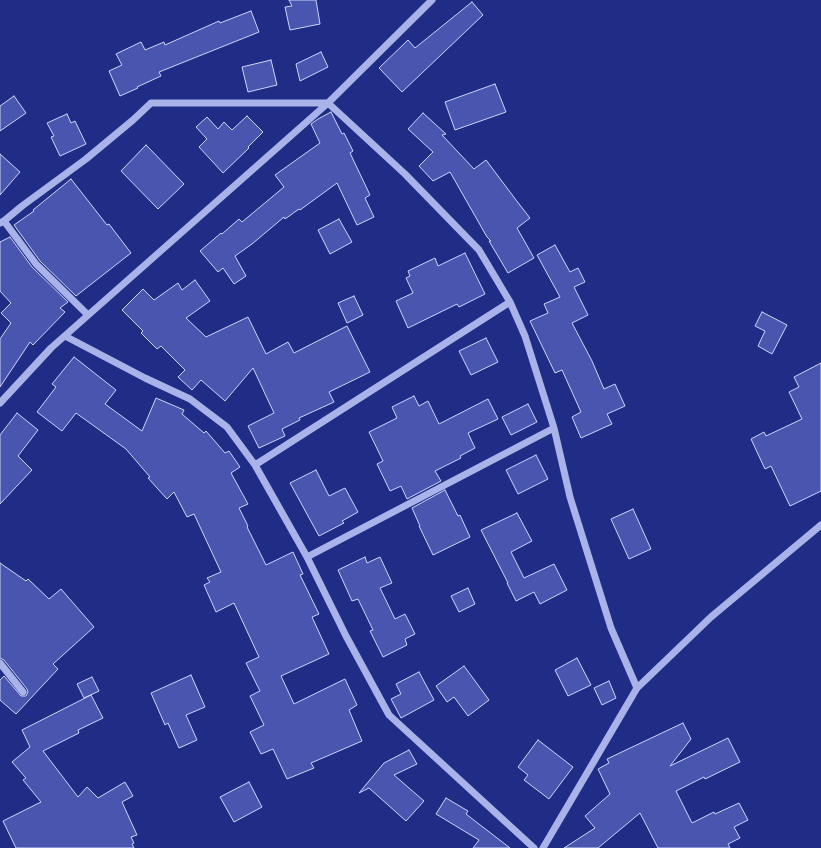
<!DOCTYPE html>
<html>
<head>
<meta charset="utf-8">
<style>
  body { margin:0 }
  canvas { display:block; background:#1f2d87 }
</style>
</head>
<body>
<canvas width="821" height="848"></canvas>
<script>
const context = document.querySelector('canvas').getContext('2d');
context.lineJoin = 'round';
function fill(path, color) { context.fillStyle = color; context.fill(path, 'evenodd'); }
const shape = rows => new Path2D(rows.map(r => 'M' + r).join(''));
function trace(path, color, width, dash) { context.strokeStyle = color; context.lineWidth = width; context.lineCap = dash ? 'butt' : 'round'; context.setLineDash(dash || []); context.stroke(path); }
const building = shape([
  [289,0,316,0,320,24,290,30,285,7,292,6,289,0],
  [472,2,483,15,402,92,379,68,408,40,415,48,472,2],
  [251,11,259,32,159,72,161,76,137,87,138,88,120,96,109,71,122,65,116,54,141,42,145,50,164,42,165,45,219,21,220,23,251,11],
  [321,52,328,67,300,81,296,64,321,52],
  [271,60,277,85,248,92,242,67,271,60],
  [495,84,506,112,455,130,445,102,495,84],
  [14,96,26,113,0,131,0,106,14,96],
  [331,112,342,134,344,133,353,151,350,153,370,195,365,198,374,217,357,225,337,183,300,210,299,209,285,219,284,217,252,244,235,256,246,276,234,284,223,268,218,272,200,251,221,233,222,234,239,219,242,222,284,187,275,175,320,143,311,124,318,119,331,112],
  [423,113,446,134,442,135,474,169,486,160,516,200,530,218,517,228,534,258,508,273,489,241,491,241,487,237,450,172,433,181,419,166,433,152,408,129,423,113],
  [67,114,71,123,75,121,86,144,60,156,51,137,54,136,47,123,67,114],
  [247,116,263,132,248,147,249,148,223,173,199,147,207,139,196,127,207,117,218,129,224,122,232,130,247,116],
  [146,145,184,184,158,209,121,171,146,145],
  [0,154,20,172,0,195,0,154],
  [71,179,107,225,109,224,131,253,76,296,40,261,14,225,34,211,33,210,71,179],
  [339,219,352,242,330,254,318,230,339,219],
  [10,237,32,267,68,302,60,308,65,312,33,345,30,342,0,387,0,339,11,323,1,313,11,303,0,291,0,242,10,237],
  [555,245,570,272,578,268,585,282,574,287,588,315,572,323,592,361,604,389,615,384,625,406,607,414,612,424,581,438,572,417,581,412,562,370,555,373,530,321,548,313,544,304,560,297,537,255,555,245],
  [465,253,485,294,459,307,457,304,408,328,396,301,413,293,406,278,410,276,408,271,435,258,438,266,465,253],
  [195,280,210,301,186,318,206,337,248,317,266,354,288,342,294,353,347,326,370,372,329,392,334,402,299,418,300,420,282,429,285,436,259,448,248,426,274,413,253,368,225,401,201,380,192,390,178,377,185,370,161,346,157,349,141,333,143,331,122,310,143,289,154,300,178,283,182,290,195,280],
  [354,296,363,315,347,323,338,303,354,296],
  [762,312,787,325,772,354,758,346,765,331,755,326,762,312],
  [486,338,498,362,471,375,459,351,486,338],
  [74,357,116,390,105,404,142,431,156,398,184,410,182,414,204,433,206,431,225,453,229,451,240,467,231,473,248,504,239,508,248,526,247,527,266,565,293,552,303,574,300,575,319,614,312,617,329,654,281,676,294,704,345,679,357,705,349,710,362,741,311,763,314,768,287,779,273,749,261,754,250,732,264,725,250,696,260,691,246,663,259,657,234,603,216,612,204,585,210,582,207,578,221,572,194,514,187,517,174,492,167,499,148,478,150,477,126,449,76,413,62,431,37,412,56,387,52,384,74,357],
  [821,363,821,491,790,506,771,466,765,469,751,439,764,432,766,436,802,419,789,392,799,387,794,377,821,363],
  [414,396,419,406,428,401,439,424,488,399,498,419,468,433,475,448,460,456,461,458,435,471,441,481,407,499,401,486,390,491,377,464,383,461,369,432,397,418,392,407,414,396],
  [528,404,537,422,511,435,502,417,528,404],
  [17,413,38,430,18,456,32,470,0,504,0,435,17,413],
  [536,455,548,479,518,494,506,470,536,455],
  [316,470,329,496,345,488,358,512,342,521,344,523,319,536,290,483,316,470],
  [445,490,458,516,460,515,470,537,433,555,419,526,420,526,412,508,445,490],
  [633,509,651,549,629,559,611,519,633,509],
  [517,513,532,541,511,552,524,578,554,564,567,590,540,604,534,592,516,601,507,583,508,583,481,530,517,513],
  [365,557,367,563,380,557,392,583,380,588,395,619,405,614,415,634,405,639,407,645,383,657,370,631,373,630,358,599,352,601,338,570,365,557],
  [0,563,26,581,28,579,49,599,61,589,94,627,53,664,58,669,16,714,0,700,0,680,4,676,21,696,26,696,28,692,27,689,4,660,0,658,0,563],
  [468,588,475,604,459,612,451,596,468,588],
  [577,658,591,685,568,696,555,670,577,658],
  [464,666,489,700,468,716,454,697,447,702,436,686,464,666],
  [419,672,434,700,401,718,391,699,401,694,396,684,419,672],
  [191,675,205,707,186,715,197,740,179,748,168,723,165,725,151,693,191,675],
  [92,677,99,691,84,698,77,684,92,677],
  [609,681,616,698,602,705,594,688,609,681],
  [91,695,103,718,78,730,79,733,43,751,78,797,87,787,98,798,125,782,133,796,122,802,137,835,131,837,134,843,132,844,134,848,16,848,3,821,41,802,23,780,26,778,12,762,30,747,22,730,91,695],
  [683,723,691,739,670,766,728,738,740,762,705,779,704,777,676,791,692,823,714,812,715,814,739,803,748,820,734,827,740,838,728,844,730,848,658,848,640,813,598,848,564,848,595,828,585,816,610,794,598,769,609,763,607,759,683,723],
  [538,740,573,767,549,799,524,780,528,775,518,767,538,740],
  [409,750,417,764,394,775,424,801,406,821,369,788,359,793,384,763,409,750],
  [249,782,262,807,234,822,220,797,249,782],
  [446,798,468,811,466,814,510,848,473,848,479,840,436,814,446,798]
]);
fill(building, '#4856b0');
trace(building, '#ced4f8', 1);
trace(shape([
  [4,221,36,264,88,315],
  [0,223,4,221,22,206,86,159,133,120,151,103,328,103,405,174,479,250,510,302,525,336,554,428,570,497,611,628,637,688],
  [65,336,145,378,190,399,227,427,255,465,307,557,346,636,389,715,534,848],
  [0,403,51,348,328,103,432,0],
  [255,465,510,302],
  [307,557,554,428],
  [0,663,23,692],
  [543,848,637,688,711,617,821,525]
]), '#a9b3ea', 7);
</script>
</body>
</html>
